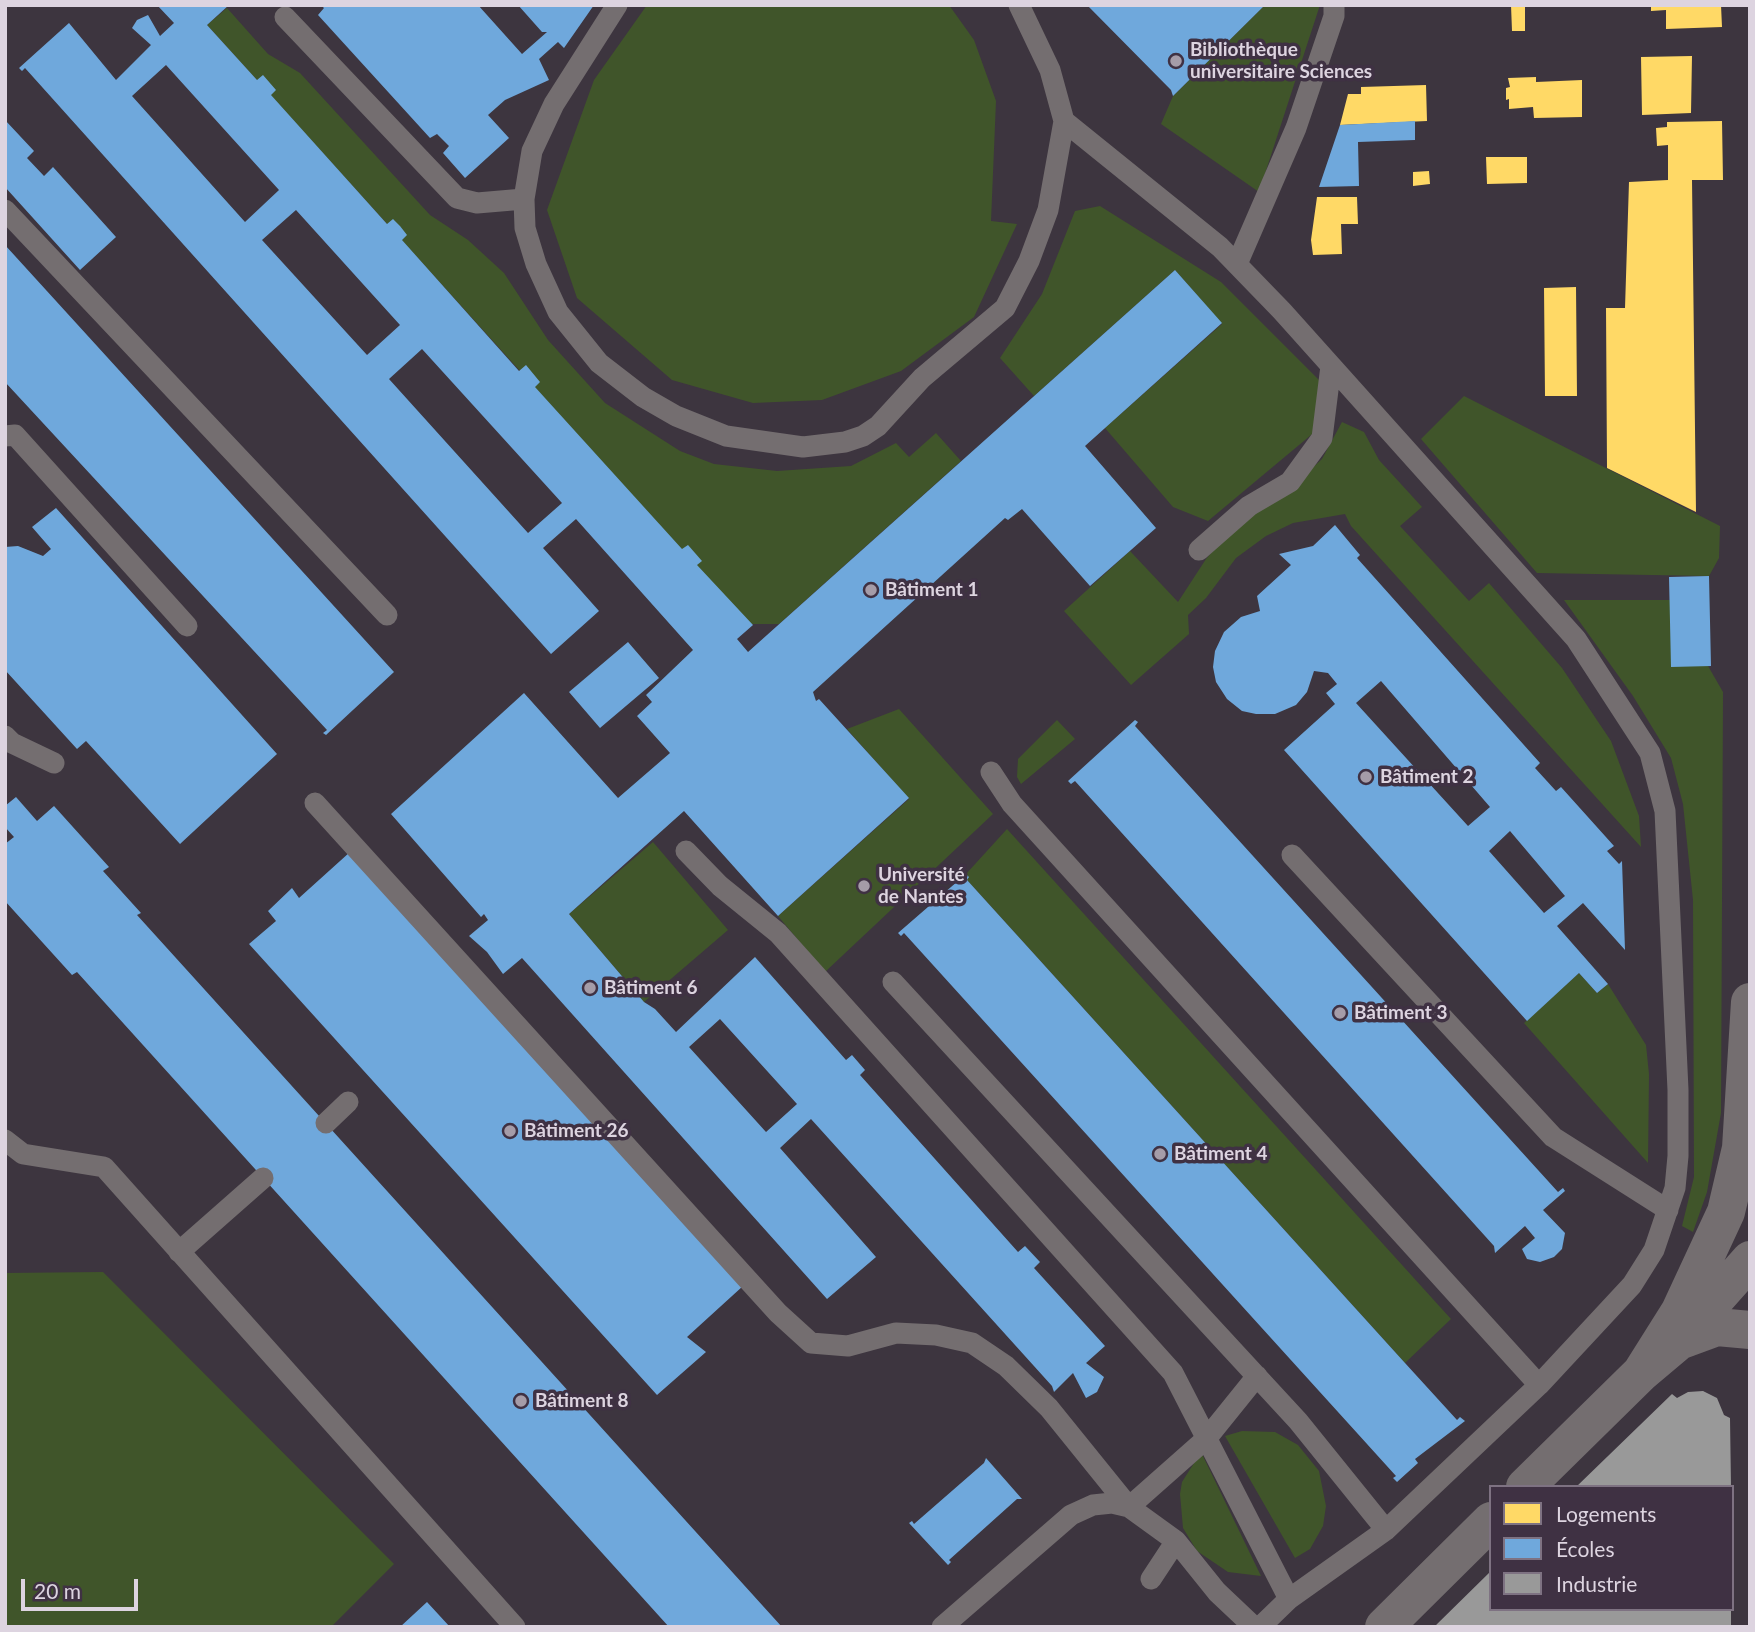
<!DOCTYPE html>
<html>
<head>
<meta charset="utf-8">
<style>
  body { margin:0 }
  #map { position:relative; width:1755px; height:1632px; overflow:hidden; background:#3d353f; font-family:Lato,sans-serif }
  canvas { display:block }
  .frame { position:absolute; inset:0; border:7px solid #ddd4e0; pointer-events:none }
  .legend { position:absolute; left:1489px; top:1485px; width:245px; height:126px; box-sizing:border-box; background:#3f3143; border:2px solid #7e7282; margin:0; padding:9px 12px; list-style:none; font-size:21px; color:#ddd4e0 }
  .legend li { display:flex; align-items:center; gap:14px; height:35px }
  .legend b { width:35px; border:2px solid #7e7282 }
  .scale { position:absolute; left:21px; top:1579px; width:117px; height:32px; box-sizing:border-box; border:4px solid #ddd4e0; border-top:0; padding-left:9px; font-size:21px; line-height:24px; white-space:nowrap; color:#ddd4e0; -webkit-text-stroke:5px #3f3143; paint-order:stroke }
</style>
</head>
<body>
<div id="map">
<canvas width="1755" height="1632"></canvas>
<div class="frame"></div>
<ul class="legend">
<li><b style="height:19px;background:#ffd966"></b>Logements</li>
<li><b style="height:19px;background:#6fa8dc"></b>Écoles</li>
<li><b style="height:19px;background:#999"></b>Industrie</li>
</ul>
<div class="scale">20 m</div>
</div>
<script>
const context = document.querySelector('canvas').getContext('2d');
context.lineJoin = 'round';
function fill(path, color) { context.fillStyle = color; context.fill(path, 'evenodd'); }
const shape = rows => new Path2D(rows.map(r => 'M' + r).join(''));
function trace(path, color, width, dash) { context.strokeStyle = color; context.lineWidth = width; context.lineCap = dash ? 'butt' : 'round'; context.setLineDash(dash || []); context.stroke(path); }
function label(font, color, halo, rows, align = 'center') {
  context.font = font + ' Lato,sans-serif'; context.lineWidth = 7; context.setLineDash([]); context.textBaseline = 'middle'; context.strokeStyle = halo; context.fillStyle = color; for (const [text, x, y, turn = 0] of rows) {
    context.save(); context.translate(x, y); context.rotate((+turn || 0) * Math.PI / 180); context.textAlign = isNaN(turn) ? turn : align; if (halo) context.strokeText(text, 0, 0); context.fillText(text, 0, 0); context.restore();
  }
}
fill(shape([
  [647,5,949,5,974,40,996,101,991,221,1017,224,974,317,901,371,822,400,753,403,672,380,577,298,547,210,594,80],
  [1265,5,1319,5,1319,8,1259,192,1161,124,1173,96],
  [227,8,268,54,300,73,430,215,468,240,504,273,548,340,605,403,680,451,714,464,777,471,851,466,896,443,909,457,936,433,961,461,779,624,749,624,207,25],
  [1100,206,1221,282,1320,381,1317,430,1208,521,1173,507,1105,428,1222,324,1175,270,1034,396,1000,358,1042,294,1075,211],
  [1464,396,1720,526,1719,558,1709,576,1537,573,1421,439],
  [1342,422,1364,432,1379,460,1422,507,1400,526,1469,601,1489,583,1562,668,1611,741,1639,816,1641,847,1351,526,1345,514,1293,523,1266,536,1236,558,1206,598,1188,615,1189,634,1131,685,1064,611,1130,551,1178,602,1206,559,1241,519,1294,485,1322,459],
  [1564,600,1670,600,1723,692,1721,1113,1707,1192,1693,1232,1682,1226,1694,1177,1693,900,1683,804,1671,758,1633,696],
  [899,709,993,814,825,972,778,916,909,799,847,729],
  [1057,720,1075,739,1021,784,1017,777,1018,759],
  [1007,829,1451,1319,1405,1363,967,880,966,874],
  [653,842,728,930,644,1002,569,914],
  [1579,973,1597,993,1608,984,1646,1045,1649,1074,1648,1163,1524,1023],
  [103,1272,394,1564,331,1627,5,1627,5,1273],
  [1242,1431,1275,1432,1298,1445,1319,1471,1326,1506,1323,1526,1310,1549,1295,1558,1225,1436],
  [1201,1452,1261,1576,1228,1572,1197,1551,1183,1528,1180,1494,1182,1482]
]), '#40552a');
fill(shape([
  [1511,5,1525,5,1525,31,1512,31],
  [1651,5,1721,5,1722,27,1666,29,1666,10,1651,11],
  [1692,56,1691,113,1642,115,1641,57],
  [1536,77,1536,82,1582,80,1582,117,1534,118,1533,107,1509,109,1509,99,1506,100,1506,88,1510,87,1508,78],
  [1426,85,1427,121,1340,125,1348,94,1361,94,1361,87],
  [1722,121,1723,180,1692,180,1696,512,1607,468,1606,308,1625,308,1629,182,1668,180,1668,145,1657,146,1656,128,1667,127,1667,122],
  [1486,157,1527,157,1527,183,1487,184],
  [1429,171,1430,184,1413,186,1413,172],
  [1317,197,1357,197,1358,224,1341,224,1342,254,1313,255,1311,240],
  [1576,287,1577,396,1545,396,1544,288]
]), '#ffd966');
fill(shape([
  [157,5,229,5,207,25,257,80,263,75,276,90,271,95,387,224,393,219,400,226,407,235,402,240,519,371,526,365,540,382,535,387,682,549,688,545,702,561,697,565,753,625,737,639,748,652,1175,270,1222,323,1085,446,1156,528,1090,586,1022,509,1008,520,1005,518,813,692,816,701,819,699,909,798,778,916,684,811,569,914,644,1002,655,1009,676,1032,755,957,846,1060,852,1055,865,1070,860,1075,1018,1252,1025,1246,1040,1262,1034,1268,1105,1346,1086,1363,1104,1377,1097,1392,1086,1398,1073,1373,1054,1392,1052,1386,811,1119,780,1148,876,1257,827,1299,522,958,503,974,487,952,469,936,488,920,484,914,481,917,391,814,524,693,618,798,670,753,637,716,652,702,646,695,693,650,576,519,543,548,599,611,551,654,25,68,22,71,19,68,69,23,116,80,151,45,132,28,137,20,148,15,160,36,174,23],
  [166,65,279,190,245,222,132,96],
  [296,210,400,325,367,355,262,240],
  [422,349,562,503,528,533,389,379],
  [720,1019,797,1104,766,1132,689,1047],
  [321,5,478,5,522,54,547,32,542,32,518,5,594,5,564,48,558,42,539,59,549,80,505,100,488,115,509,138,465,178,443,153,449,146,437,134,430,138,318,15,324,8],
  [1087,5,1265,5,1173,96,1171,90],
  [5,120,34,151,27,158,44,176,53,167,116,237,80,270,5,187],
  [1415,121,1415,140,1358,142,1359,186,1319,187,1340,125],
  [5,245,394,672,326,735,323,733,327,730,5,382],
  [56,508,277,754,180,844,86,741,77,749,5,670,5,547,18,546,43,556,51,549,32,527],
  [1335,525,1360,555,1357,558,1540,763,1535,768,1556,791,1561,787,1614,846,1607,851,1619,864,1622,861,1625,950,1583,903,1557,926,1608,984,1597,993,1579,973,1527,1021,1284,750,1335,704,1326,693,1337,684,1328,673,1314,671,1307,692,1296,705,1275,714,1256,714,1242,711,1227,699,1216,682,1213,667,1215,651,1224,632,1241,617,1260,611,1257,596,1291,565,1279,554,1313,546],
  [1381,681,1490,807,1468,826,1356,703],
  [1510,831,1565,896,1544,913,1489,851],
  [1709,576,1711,666,1671,667,1669,577],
  [628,642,659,678,600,728,569,692],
  [1135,720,1138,722,1135,726,1558,1192,1563,1188,1565,1191,1543,1210,1565,1233,1562,1249,1554,1257,1540,1262,1527,1259,1522,1249,1535,1238,1525,1226,1495,1253,1494,1246,1075,781,1071,784,1068,781],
  [16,797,37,821,54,806,109,867,103,871,141,913,137,915,782,1627,669,1627,77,972,72,975,5,901,5,844,14,837,5,827,5,806],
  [350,852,743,1286,687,1337,706,1352,657,1395,249,944,276,921,268,911,292,888,299,898],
  [966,874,969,877,967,880,1405,1363,1457,1420,1460,1417,1465,1421,1415,1459,1418,1463,1397,1482,1393,1478,1396,1476,904,933,901,936,898,933],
  [986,1458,1022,1499,1017,1499,949,1560,951,1562,948,1565,909,1523,912,1521,914,1524,984,1463],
  [427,1602,450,1627,400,1627]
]), '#6fa8dc');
fill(shape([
  [1703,1391,1717,1398,1724,1415,1730,1418,1731,1487,1576,1487,1672,1394,1677,1398,1688,1392],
  [1491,1571,1491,1609,1731,1609,1731,1627,1434,1627]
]), '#999');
trace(shape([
  [617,5,554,104,532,151,524,199,525,228,536,264,558,312,599,363,643,397,676,416,726,436,803,447,845,442,863,436,878,426,922,378,1005,308,1029,261,1048,210,1064,121],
  [1019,5,1050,70,1064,121,1220,247,1282,311,1576,639,1650,753,1665,811,1678,1090,1678,1156,1675,1188,1654,1250,1632,1285,1539,1385,1386,1530,1289,1599,1260,1627],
  [285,17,457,198,477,203,524,199],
  [5,210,387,615],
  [1237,264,1296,128,1334,16,1334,5],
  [5,436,15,435,187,626],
  [1199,550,1249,506,1290,482,1322,438,1331,366],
  [5,736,12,743,54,763],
  [991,772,1012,804,1539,1385],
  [315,803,778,1313,811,1343,848,1346,896,1333,936,1335,972,1343,1006,1366,1049,1408,1129,1507,1207,1438,1257,1376],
  [686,851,720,886,778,933,1173,1373,1289,1599],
  [1292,855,1553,1137,1668,1210],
  [893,982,1298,1421,1386,1530],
  [326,1123,348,1102],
  [5,1140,23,1154,104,1167,515,1627],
  [179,1252,263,1178],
  [1151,1579,1176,1541],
  [942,1627,1071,1515,1093,1505,1112,1503,1129,1507,1176,1541,1217,1592,1254,1627]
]), '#746e70', 21);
trace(shape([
  [1687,1331,1750,1260],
  [1641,1373,1680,1311,1726,1212,1741,1148,1750,1002],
  [1525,1487,1641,1373,1679,1341,1717,1327,1750,1330],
  [1384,1627,1491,1521]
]), '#746e70', 38);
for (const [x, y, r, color] of [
  [1176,61,7,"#a59ca8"],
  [871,590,7,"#a59ca8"],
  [1366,777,7,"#a59ca8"],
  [864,886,7,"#a59ca8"],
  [590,988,7,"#a59ca8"],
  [1340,1013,7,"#a59ca8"],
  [510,1131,7,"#a59ca8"],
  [1160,1154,7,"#a59ca8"],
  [521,1401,7,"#a59ca8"]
]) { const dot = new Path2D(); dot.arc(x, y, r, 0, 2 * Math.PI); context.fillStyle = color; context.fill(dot); trace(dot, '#3f3143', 2.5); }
label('bold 19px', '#ddd4e0', '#3f3143', [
  ["Bibliothèque",1190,50],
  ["universitaire Sciences",1190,72],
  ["Bâtiment 1",885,590],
  ["Bâtiment 2",1380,777],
  ["Université",878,875],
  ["de Nantes",878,897],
  ["Bâtiment 6",604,988],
  ["Bâtiment 3",1354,1013],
  ["Bâtiment 26",524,1131],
  ["Bâtiment 4",1174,1154],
  ["Bâtiment 8",535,1401]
], 'left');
</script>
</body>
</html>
